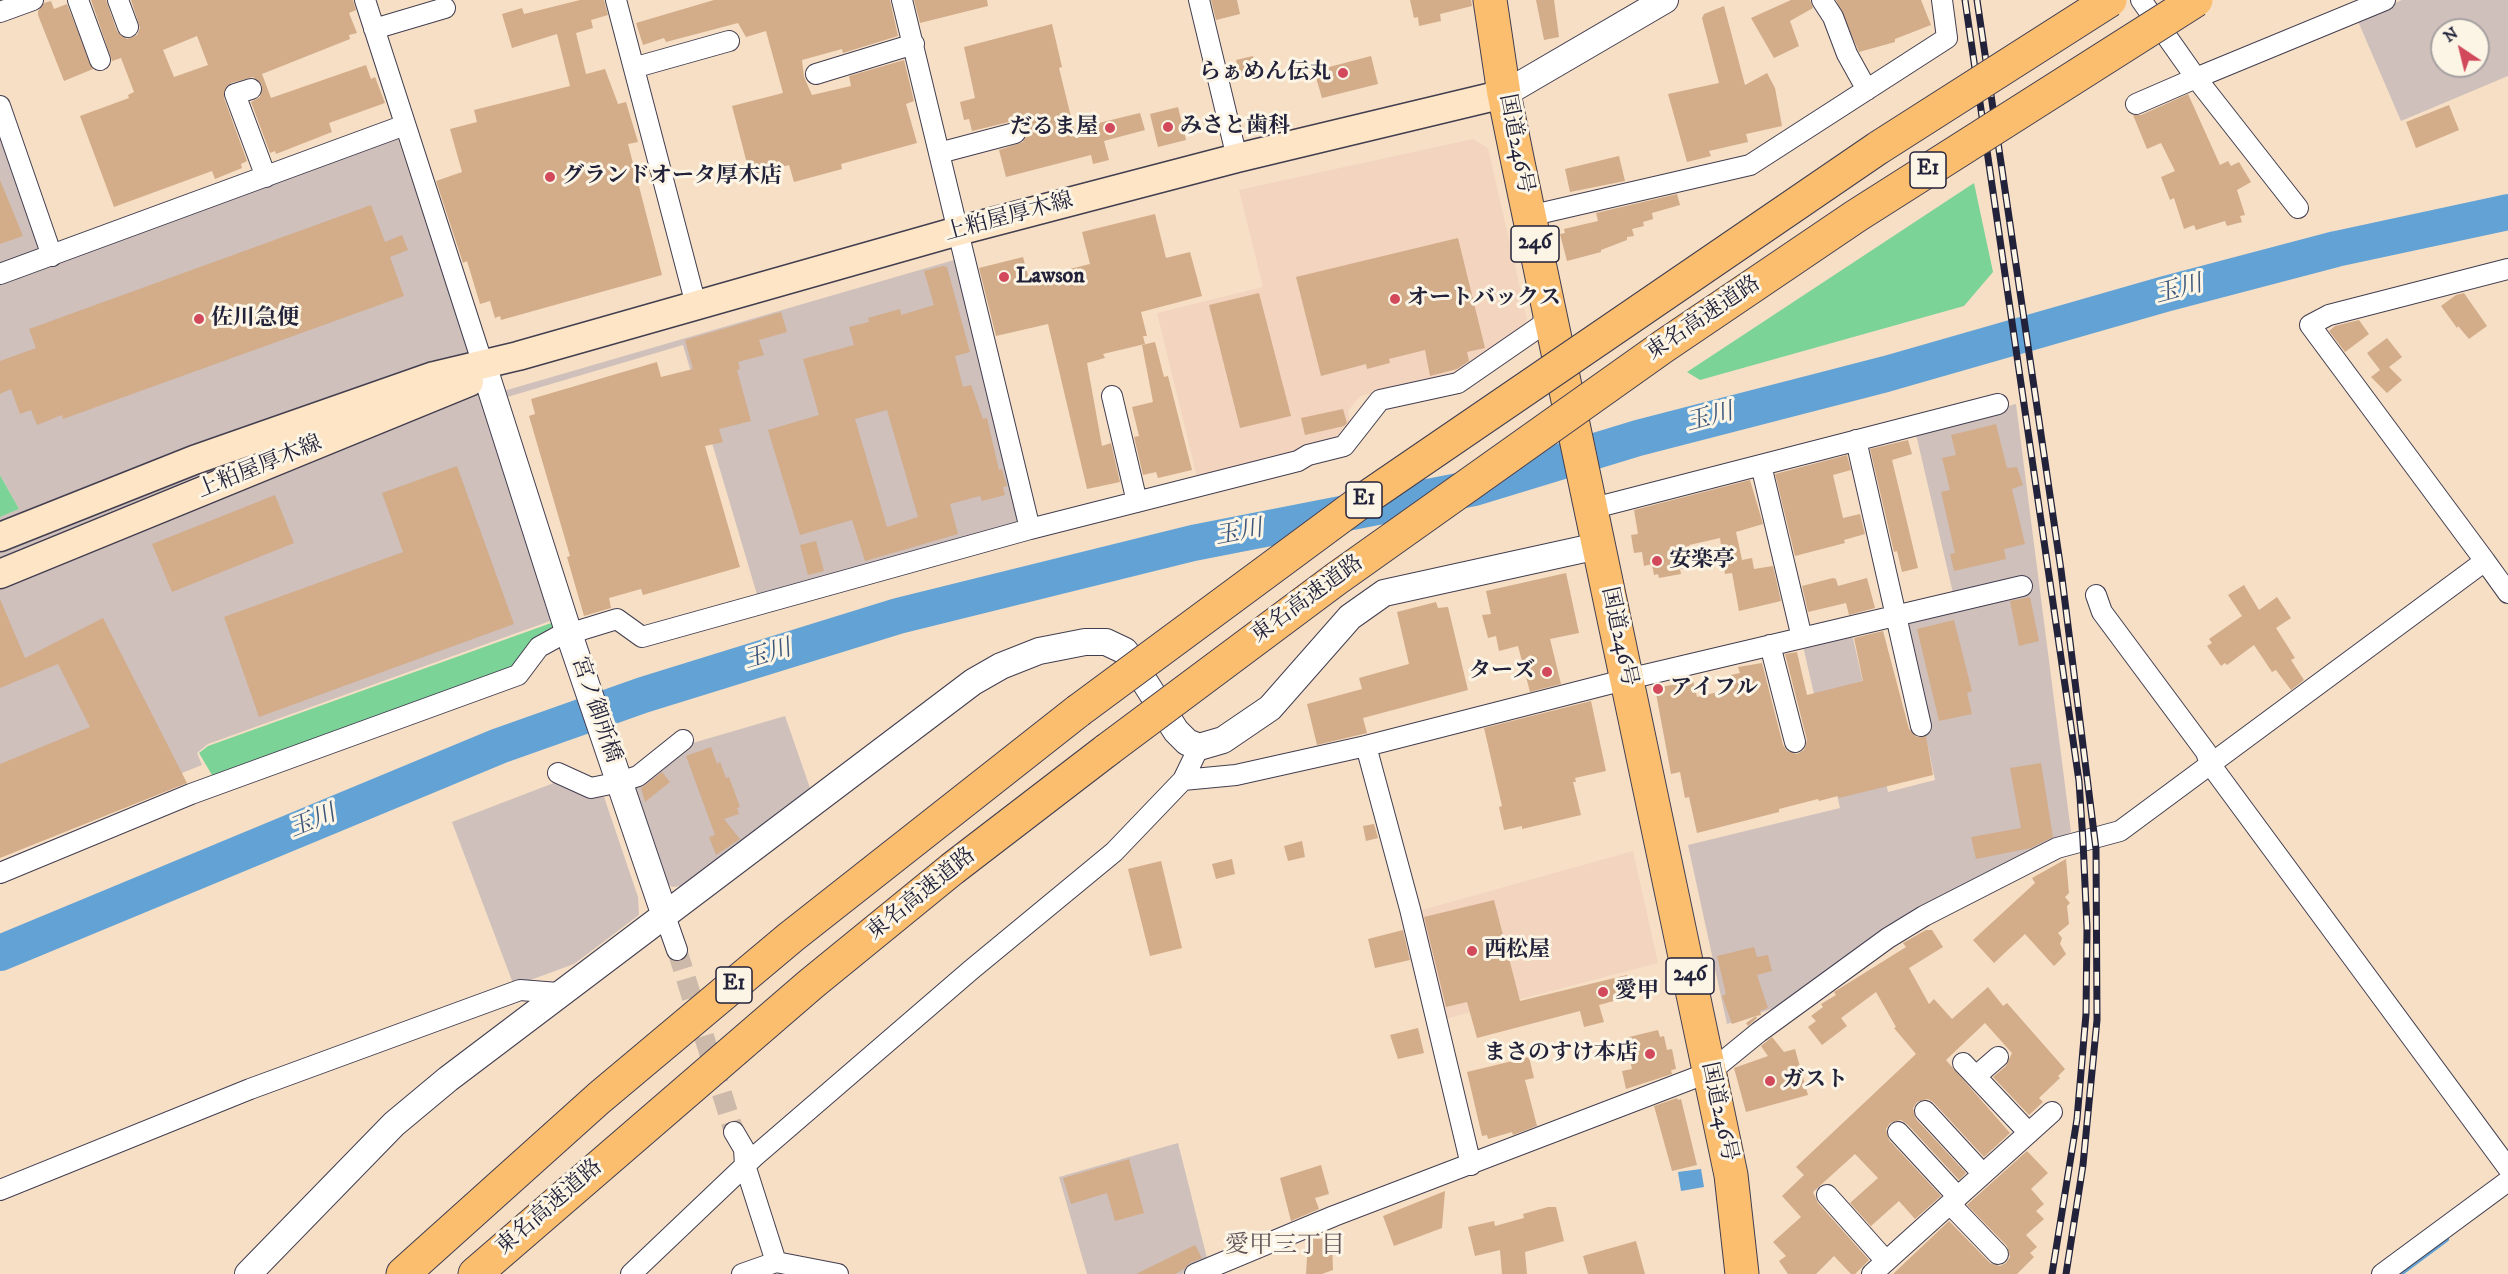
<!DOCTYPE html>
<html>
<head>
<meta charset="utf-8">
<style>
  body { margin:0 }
  #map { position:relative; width:2508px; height:1274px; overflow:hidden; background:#f6dfc5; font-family:"IM FELL DW Pica",serif }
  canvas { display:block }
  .north { position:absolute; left:2430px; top:18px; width:60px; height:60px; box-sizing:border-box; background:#fcf5e5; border:2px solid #a5a1a1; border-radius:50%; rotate:325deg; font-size:16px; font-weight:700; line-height:24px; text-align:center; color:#22223b }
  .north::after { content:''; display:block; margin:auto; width:21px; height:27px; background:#d1495b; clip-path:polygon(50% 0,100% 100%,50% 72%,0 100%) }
</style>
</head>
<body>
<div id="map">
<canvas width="2508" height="1274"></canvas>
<div class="north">N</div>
</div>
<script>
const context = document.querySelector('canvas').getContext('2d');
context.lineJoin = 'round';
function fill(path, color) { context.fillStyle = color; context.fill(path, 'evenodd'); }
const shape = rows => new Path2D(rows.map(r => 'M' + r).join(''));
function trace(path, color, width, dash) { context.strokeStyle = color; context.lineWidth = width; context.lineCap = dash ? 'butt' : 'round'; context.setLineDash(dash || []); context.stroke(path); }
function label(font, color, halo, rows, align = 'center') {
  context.font = font + ' "IM FELL DW Pica","Noto Serif JP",serif'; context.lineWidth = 6; context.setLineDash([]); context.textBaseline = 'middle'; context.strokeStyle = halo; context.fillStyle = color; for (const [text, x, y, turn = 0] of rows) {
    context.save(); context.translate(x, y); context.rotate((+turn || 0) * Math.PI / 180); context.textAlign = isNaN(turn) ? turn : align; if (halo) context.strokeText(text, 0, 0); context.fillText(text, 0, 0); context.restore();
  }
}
fill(shape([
  [1473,139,1488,148,1527,319,1523,329,1458,372,1360,396,1348,411,1350,424,1342,437,1295,455,1198,481,1157,313,1263,287,1239,190],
  [1633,851,1658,963,1441,1020,1415,912]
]), '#f3d4bf');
fill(shape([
  [2402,0,2508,0,2508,76,2401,121,2357,19],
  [2442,30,2478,30,2478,66,2442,66],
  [0,134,45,266,398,139,483,397,961,258,1021,521,758,598,683,345,487,403,553,620,208,744,197,753,202,765,0,845,0,517,19,509,0,475],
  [2016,404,2071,832,1888,928,1777,1007,1727,1024,1688,845,1840,808,1803,646,1852,634,1888,792,1935,780,1901,620,1956,606,1915,430],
  [785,716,810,788,681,886,672,887,664,882,632,782,686,745],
  [559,781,602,791,638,897,639,915,574,964,514,986,452,822],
  [1178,1143,1207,1258,1182,1274,1087,1274,1059,1177]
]), '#cfc0bb');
fill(shape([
  [1974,183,1993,272,1964,306,1700,380,1687,372],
  [0,475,19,509,0,517],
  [554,622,557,634,521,666,212,775,199,753,208,746]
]), '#7cd397');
fill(shape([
  [1701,1169,1704,1187,1681,1191,1678,1172]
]), '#63a2d5');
trace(shape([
  [2399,1274,2446,1239]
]), '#63a2d5', 6);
trace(shape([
  [0,953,499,746,643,695,898,616,1193,543,1474,488,1638,438,1886,374,2165,294,2336,249,2508,212]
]), '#63a2d5', 36);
fill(shape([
  [91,0,106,0,117,31,127,39,137,35,140,28,131,0,353,0,356,10,349,13,357,33,349,35,350,39,262,74,271,98,366,65,371,79,375,77,385,103,329,123,332,132,276,154,275,151,270,153,251,102,260,97,262,85,253,77,231,83,226,87,224,98,247,161,241,164,242,168,215,179,212,171,114,207,80,116,129,98,128,95,134,92,121,58,112,61],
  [197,36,208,65,174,77,163,50],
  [580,0,604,0,608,15,591,20,593,28,576,33,586,74,605,69,618,104,626,102,638,142,628,144,662,275,501,320,500,316,495,318,490,301,480,304,467,261,463,263,436,181,462,172,450,129,477,122,474,110,570,86,557,34,512,48,502,14,522,8,524,14],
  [714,0,890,0,898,36,843,53,842,49,802,60,804,77,812,95,851,86,849,76,904,60,914,101,906,104,917,143,841,164,842,169,794,182,789,165,750,175,732,106,783,93,766,31,746,37,738,23,666,42,664,38,643,45,636,23],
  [914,0,987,0,988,6,920,23],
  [1211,0,1237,0,1240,14,1216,20],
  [1410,0,1471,0,1472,6,1440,14,1441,21,1419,26,1418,17,1414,18],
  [1536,0,1554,0,1559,37,1544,40],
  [1791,0,1810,0,1813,8,1790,21,1799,46,1774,58,1751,18],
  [1836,0,1921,0,1931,25,1895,39,1895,42,1859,52],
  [51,1,54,9,67,4,93,69,64,81,38,15,38,11,44,3],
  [1724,6,1745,85,1767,73,1775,88,1782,126,1746,134,1748,142,1709,151,1711,156,1687,162,1668,94,1719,83,1702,18,1704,14],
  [1052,24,1062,67,1059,68,1074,129,1140,113,1145,130,1104,141,1109,160,1093,164,1091,155,1006,177,999,150,1023,142,1026,129,1019,122,1013,121,972,131,969,119,964,120,960,102,975,98,964,47],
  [1253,56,1257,74,1241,78,1236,60],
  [1371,56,1378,84,1322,98,1314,71],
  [2188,94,2220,165,2228,161,2231,166,2239,162,2251,182,2237,190,2245,215,2240,216,2242,222,2227,226,2225,221,2196,230,2194,225,2184,229,2174,198,2170,200,2161,177,2175,171,2161,143,2147,149,2133,115,2141,115],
  [2449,105,2459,130,2416,148,2406,122],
  [1178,107,1186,140,1158,147,1150,114],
  [1619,156,1625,181,1570,192,1565,169],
  [0,180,23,236,0,244],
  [1677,194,1680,205,1652,213,1653,219,1643,222,1644,226,1632,229,1634,236,1627,237,1627,240,1601,250,1601,252,1567,261,1560,234,1565,233,1564,229,1598,221,1596,213],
  [371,205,385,242,402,235,408,250,390,257,404,296,63,419,62,415,37,425,31,410,20,414,11,389,0,394,0,361,36,348,29,329],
  [1155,214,1166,258,1190,252,1202,296,1141,312,1147,336,1143,336,1145,344,1103,354,1105,358,1087,363,1102,446,1111,443,1120,482,1087,489,1048,324,996,336,979,268,1023,257,1029,279,1090,264,1082,232],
  [1458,238,1485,348,1467,352,1469,361,1457,369,1430,376,1425,350,1389,359,1390,363,1367,369,1366,364,1321,376,1296,277],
  [943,266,947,267,970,352,955,356,963,387,971,385,983,419,987,418,999,470,1002,469,1007,486,1003,487,1005,495,982,501,980,496,950,504,958,534,865,561,852,520,800,535,768,430,819,415,803,359,854,345,849,327,869,322,868,318,900,309,901,315,934,305,924,271],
  [887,410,918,517,887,527,855,419],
  [1259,293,1291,416,1240,428,1209,305],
  [2464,293,2487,326,2469,339,2458,326,2457,328,2441,306,2456,295],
  [781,312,787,332,759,340,764,355,738,362,740,369,737,370,751,421,719,429,723,442,705,446,740,567,643,595,641,589,609,598,611,608,584,616,567,557,570,556,529,416,535,414,531,399,657,362,661,377,693,369,685,340],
  [2359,320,2369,334,2345,352,2329,331,2335,326],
  [2387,338,2402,357,2389,367,2402,380,2387,393,2371,377,2380,370,2367,353],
  [1155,342,1164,377,1168,376,1192,470,1158,478,1156,472,1143,475,1134,437,1139,436,1132,407,1153,402,1142,345],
  [1343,409,1347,423,1344,426,1305,435,1301,418],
  [1996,424,2007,468,2017,467,2023,485,2012,489,2025,544,2004,549,2006,559,1954,571,1950,554,1955,553,1941,492,1950,490,1942,458,1956,455,1951,435],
  [1908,440,1912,454,1892,460,1918,568,1902,572,1897,551,1894,552,1870,449],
  [1847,455,1851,470,1833,475,1843,518,1860,514,1865,534,1844,540,1845,543,1795,556,1775,474],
  [457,466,514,624,259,717,224,617,403,552,382,493],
  [1750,480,1763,524,1736,532,1742,560,1752,558,1754,569,1773,566,1781,601,1739,611,1732,573,1725,574,1720,538,1689,545,1692,557,1685,558,1687,568,1680,569,1681,574,1659,578,1658,574,1654,575,1652,564,1644,566,1642,552,1634,553,1631,535,1638,534,1634,510],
  [275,495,294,543,172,592,152,544],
  [816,541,824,571,808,575,800,545],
  [1566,573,1579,633,1550,639,1561,684,1530,692,1518,646,1499,651,1496,636,1488,638,1482,615,1491,614,1486,591],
  [1833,578,1836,579,1838,586,1867,578,1875,608,1849,615,1846,603,1808,612,1802,586],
  [2244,585,2259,610,2277,597,2291,618,2276,628,2295,658,2291,660,2304,680,2291,690,2276,670,2272,672,2254,645,2227,665,2225,663,2221,666,2207,646,2212,643,2209,639,2242,616,2228,595],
  [2030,597,2039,641,2019,646,2010,601],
  [0,599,25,658,103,618,187,783,0,858,0,764,90,727,58,664,0,688],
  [1436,602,1438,608,1448,607,1468,690,1363,718,1367,733,1317,745,1307,704,1362,689,1359,678,1409,664,1397,612],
  [1954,620,1972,691,1967,693,1972,714,1939,721,1917,629],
  [1883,631,1909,729,1917,737,1926,736,1933,775,1839,798,1838,796,1819,801,1818,799,1779,809,1779,812,1697,833,1689,797,1685,798,1680,772,1671,774,1655,688,1693,681,1697,697,1734,688,1731,675,1740,673,1738,667,1762,663,1783,745,1787,751,1797,754,1804,750,1807,740,1785,654,1797,652,1807,695,1863,681,1854,638],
  [1591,701,1606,771,1575,778,1576,782,1573,782,1581,815,1522,829,1522,826,1504,830,1499,807,1502,806,1484,728],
  [711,747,717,764,720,762,726,778,729,777,740,807,737,808,739,814,724,819,740,839,716,855,709,837,715,835,686,756],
  [2041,763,2053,837,2031,848,1976,859,1971,837,2021,828,2010,768],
  [662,772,670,782,645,802,641,788],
  [1374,824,1378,838,1366,841,1363,826],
  [1302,841,1305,857,1288,861,1284,846],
  [1232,859,1235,874,1216,879,1212,864],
  [2066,859,2069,893,2065,897,2070,903,2067,906,2069,924,2058,933,2062,938,2060,944,2066,954,2054,966,2025,934,1994,963,1973,940,2035,883,2032,878],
  [1161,861,1182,948,1150,956,1128,869],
  [1494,900,1520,1001,1627,975,1632,996,1599,1005,1604,1022,1584,1027,1580,1011,1477,1038,1467,1002,1446,1007,1424,917],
  [1403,930,1410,960,1375,968,1368,939],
  [1926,930,1932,930,1943,947,1909,968,1929,1004,1934,999,1952,1019,1988,987,2003,1006,2007,1003,2065,1069,2058,1076,2060,1078,2039,1098,2043,1102,2029,1115,1993,1077,2006,1066,2012,1053,1985,1023,1946,1060,2010,1133,1984,1157,1933,1102,1928,1099,1917,1102,1913,1108,1916,1119,1966,1173,1959,1180,1907,1124,1901,1120,1890,1123,1886,1129,1889,1140,1941,1196,1915,1219,1899,1201,1871,1226,1877,1233,1850,1203,1878,1178,1855,1154,1813,1192,1818,1203,1869,1260,1855,1274,1851,1274,1834,1256,1816,1274,1788,1274,1779,1261,1786,1256,1773,1242,1801,1217,1782,1196,1804,1175,1796,1167,1916,1054,1894,1028,1896,1027,1876,992,1841,1018,1847,1026,1822,1045,1808,1027,1816,1021,1811,1016,1823,1007,1821,1004,1836,995,1834,992,1906,947,1903,943],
  [1754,947,1757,957,1768,955,1772,971,1757,975,1768,1008,1760,1011,1761,1015,1756,1016,1757,1018,1748,1026,1746,1023,1756,1016,1732,1024,1722,996,1726,994,1717,956],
  [1418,1028,1424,1053,1398,1059,1390,1035],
  [1658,1030,1660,1037,1664,1036,1667,1050,1672,1049,1676,1069,1671,1070,1672,1074,1626,1089,1622,1071,1632,1069,1625,1038],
  [1772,1037,1784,1052,1795,1049,1808,1095,1746,1112,1734,1068,1768,1056,1761,1046],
  [1529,1057,1534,1078,1525,1080,1537,1126,1513,1135,1512,1132,1488,1139,1487,1135,1482,1136,1467,1072],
  [1677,1098,1678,1100,1681,1099,1697,1165,1672,1171,1654,1106],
  [2027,1151,2048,1173,2031,1189,2044,1204,2036,1211,2044,1219,2026,1235,2037,1247,2030,1253,2034,1257,2017,1274,1893,1274,1949,1221,1990,1263,2000,1266,2006,1263,2010,1257,2007,1246,1967,1205],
  [1129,1159,1144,1213,1115,1221,1107,1193,1071,1204,1063,1178],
  [1321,1165,1329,1194,1315,1198,1319,1209,1291,1221,1280,1178],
  [1445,1191,1442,1228,1394,1246,1383,1216],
  [1548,1207,1556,1207,1564,1241,1525,1252,1527,1274,1502,1274,1500,1250,1475,1256,1468,1227,1494,1221,1495,1226,1524,1218,1523,1214],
  [1313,1238,1332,1239,1333,1270,1322,1274,1306,1274,1308,1240],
  [1636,1241,1645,1274,1588,1274,1583,1256],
  [1195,1245,1202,1258,1190,1263,1184,1269,1175,1274,1136,1274]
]), '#d3ac8a');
trace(shape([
  [677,950,734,1132]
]), '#ccb9a9', 20, [20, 10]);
const minor = shape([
  [78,0,100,60],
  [118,0,128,27],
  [365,0,486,374],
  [616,0,696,305],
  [1199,0,1237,158],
  [1822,0,1833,17,1847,54,1867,90],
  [2141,0,2196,78,2385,0],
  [0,12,33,0],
  [374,29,445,8],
  [633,64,640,66,729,41],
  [816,74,914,44],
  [251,89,235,94,266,177],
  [2136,104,2196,78,2298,208],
  [0,106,52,256],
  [939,153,1015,133],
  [1529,216,1750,165,1947,38,1942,0],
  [0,274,405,125],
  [1112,396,1137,502],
  [1856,440,1921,726],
  [1761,465,1802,638],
  [1590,509,1998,404],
  [1030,529,1298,461,1308,455,1344,446,1380,400,1458,383,1542,325,1547,307],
  [2485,561,2310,325,2329,315,2508,269],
  [2096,595,2102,612,2206,752,2210,764,2508,1168],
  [1770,645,1795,742],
  [1366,746,1410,909,1471,1165],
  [558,773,591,788,620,782,638,776,683,740],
  [1183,780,1236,775,1366,746,1628,679,2022,586],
  [0,873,191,794,518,675,539,647,559,636,570,637,581,630,617,619,642,637,1030,529,902,0],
  [665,916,677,950],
  [1963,1063,2029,1133],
  [1976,1076,1998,1057],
  [1925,1111,1983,1174],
  [734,1132,744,1149,745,1165,776,1262],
  [1898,1132,1958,1197],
  [0,1190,250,1089,520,990,558,993],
  [1827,1195,1886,1261],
  [1950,1204,1998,1254],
  [631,1274,754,1157,971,970,1114,852,1183,780,1199,747],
  [742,1274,776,1262,838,1274],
  [1195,1274,1334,1216,1710,1072,1759,1032,1888,938,1924,916,2057,848,2120,831,2485,561,2508,593],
  [1872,1274,2052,1112],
  [2382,1274,2508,1181]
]);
const tertiary = shape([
  [1504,94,1665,0],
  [486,374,570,637,665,916],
  [248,1274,394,1124,448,1079,973,682,1001,666,1039,651,1085,642,1106,642,1125,651,1176,731,1187,742,1199,747,1223,740,1270,708,1350,617,1384,593,1598,546]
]);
const secondary = shape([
  [0,537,194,460,434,376,518,356,958,231,1237,158,1504,94],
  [0,574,469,382]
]);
const trunk = shape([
  [1490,0,1504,94,1517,158,1731,1175,1742,1274]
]);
const motorway = shape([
  [403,1274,599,1098,791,937,1078,711],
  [475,1274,811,984,952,869,1107,750]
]);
trace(minor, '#423e50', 22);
trace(tertiary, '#423e50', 28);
trace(secondary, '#423e50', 31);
trace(trunk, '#423e50', 35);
trace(motorway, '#423e50', 35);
trace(minor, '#fff', 20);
trace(tertiary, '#fff', 26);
trace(secondary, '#fde5c5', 28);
trace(trunk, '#fbbd6e', 33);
trace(motorway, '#fbbd6e', 33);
const rail = shape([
  [1965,0,2079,781,2083,841,2087,928,2086,1014,2077,1119,2052,1274],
  [1977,0,2061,570,2096,849,2097,1020,2083,1165,2066,1274]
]);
trace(rail, '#22223b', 7);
trace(rail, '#fcf5e5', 4.5, [14]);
const motorwayBridge = shape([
  [1078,711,1366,498,1878,148,2110,0],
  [1107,750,1336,579,1664,346,1856,216,2196,0]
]);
trace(motorwayBridge, '#423e50', 35, []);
trace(motorwayBridge, '#fbbd6e', 33);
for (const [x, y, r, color] of [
  [1343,73,6,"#d1495b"],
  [1168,127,6,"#d1495b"],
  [1110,128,6,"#d1495b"],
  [550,177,6,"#d1495b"],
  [1004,277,6,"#d1495b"],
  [1395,299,6,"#d1495b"],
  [199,319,6,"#d1495b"],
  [1657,561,6,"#d1495b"],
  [1547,672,6,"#d1495b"],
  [1658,689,6,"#d1495b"],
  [1472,951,6,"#d1495b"],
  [1603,992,6,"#d1495b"],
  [1650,1054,6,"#d1495b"],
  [1770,1081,6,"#d1495b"]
]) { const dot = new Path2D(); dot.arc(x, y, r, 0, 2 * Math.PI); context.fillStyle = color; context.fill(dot); trace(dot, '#fcf5e5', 2); }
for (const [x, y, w] of [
  [1928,170,36],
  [1535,244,48],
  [1364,500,36],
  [1690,976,48],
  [734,985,36]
]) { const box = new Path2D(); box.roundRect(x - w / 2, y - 18, w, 36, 4.5); context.fillStyle = '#fcf5e5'; context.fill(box); trace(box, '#22223b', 1.5); }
label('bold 21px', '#22223b', null, [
  ["E1",1928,170],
  ["246",1535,244],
  ["E1",1364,500],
  ["246",1690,976],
  ["E1",734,985]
]);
label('bold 22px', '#22223b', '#fcf5e5', [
  ["らぁめん伝丸",1331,73,"right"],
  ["みさと歯科",1180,127],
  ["だるま屋",1098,128,"right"],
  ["グランドオータ厚木店",562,177],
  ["Lawson",1016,277],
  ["オートバックス",1407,299],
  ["佐川急便",211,319],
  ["安楽亭",1669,561],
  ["ターズ",1535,672,"right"],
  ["アイフル",1670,689],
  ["西松屋",1484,951],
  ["愛甲",1615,992],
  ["まさのすけ本店",1638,1054,"right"],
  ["ガスト",1782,1081]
], 'left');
label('22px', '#22223b', '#fcf5e5', [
  ["国道246号",1515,144,79],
  ["上粕屋厚木線",1009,218,-15],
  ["東名高速道路",1704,319,-34],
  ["上粕屋厚木線",260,468,-22],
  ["東名高速道路",1308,600,-36],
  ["国道246号",1618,637,78],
  ["宮ノ御所橋",595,710,71],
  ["東名高速道路",922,895,-39],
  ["国道246号",1718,1112,78],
  ["東名高速道路",550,1208,-41]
]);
label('italic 24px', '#3c5579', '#fcf5e5', [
  ["玉川",2179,291,-15],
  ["玉川",1710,419,-15],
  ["玉川",1239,534,-11],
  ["玉川",768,656,-17],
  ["玉川",313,823,-22]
]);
label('24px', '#605257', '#fcf5e5', [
  ["愛甲三丁目",1285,1247]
]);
</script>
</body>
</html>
